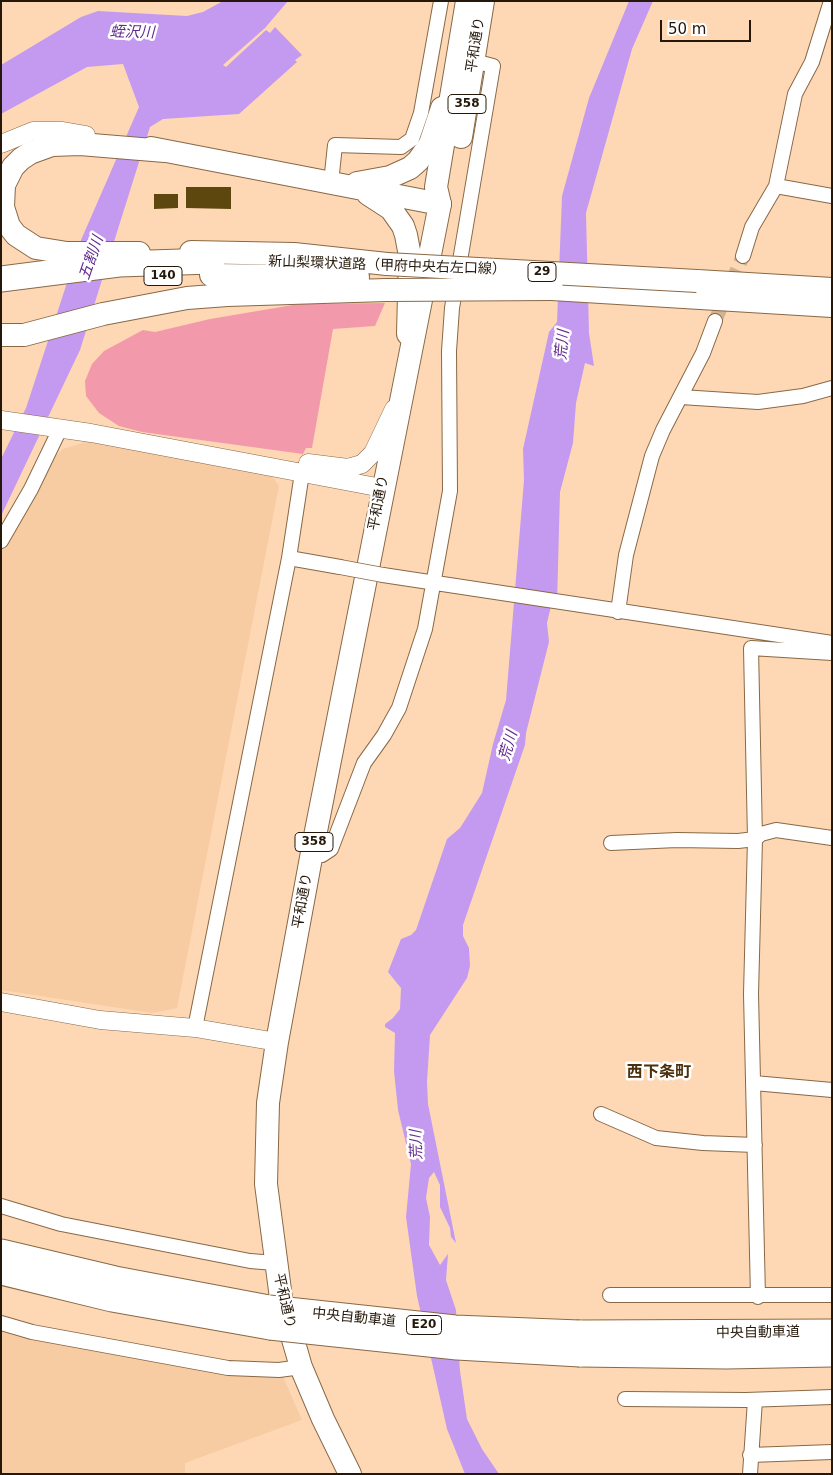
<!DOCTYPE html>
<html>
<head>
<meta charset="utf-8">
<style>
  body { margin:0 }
  #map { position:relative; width:833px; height:1475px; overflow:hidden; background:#fed8b4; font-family:"DejaVu Sans",sans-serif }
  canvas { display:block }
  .frame { position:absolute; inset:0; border:2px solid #25180a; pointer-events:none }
  .scale { position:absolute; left:660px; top:20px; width:91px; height:22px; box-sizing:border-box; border:2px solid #25180a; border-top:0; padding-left:6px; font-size:15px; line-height:18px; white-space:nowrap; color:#25180a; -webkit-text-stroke:4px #fff; paint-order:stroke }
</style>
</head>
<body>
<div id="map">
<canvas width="833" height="1475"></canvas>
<div class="frame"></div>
<div class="scale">50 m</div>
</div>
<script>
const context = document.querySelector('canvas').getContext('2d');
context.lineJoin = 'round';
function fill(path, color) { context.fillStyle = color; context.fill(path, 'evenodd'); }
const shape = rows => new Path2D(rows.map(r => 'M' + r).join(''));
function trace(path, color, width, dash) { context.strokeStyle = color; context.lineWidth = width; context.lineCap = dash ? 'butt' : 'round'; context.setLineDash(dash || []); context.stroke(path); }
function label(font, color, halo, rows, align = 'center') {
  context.font = font + ' "DejaVu Sans","Noto Sans JP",sans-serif'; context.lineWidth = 5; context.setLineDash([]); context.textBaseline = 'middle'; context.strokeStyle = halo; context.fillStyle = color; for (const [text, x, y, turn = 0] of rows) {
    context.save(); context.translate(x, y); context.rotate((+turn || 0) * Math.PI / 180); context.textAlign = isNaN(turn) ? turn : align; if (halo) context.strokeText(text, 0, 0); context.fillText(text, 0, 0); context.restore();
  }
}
fill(shape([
  [92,440,272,476,279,486,177,1008,152,1013,1,990,1,551,52,459,63,449],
  [1,1326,282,1374,302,1420,185,1463,185,1474,1,1474]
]), '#f7cca3');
fill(shape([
  [385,303,375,326,333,329,312,448,306,448,303,454,142,432,119,426,99,413,86,396,85,381,92,364,104,351,143,330,155,332,210,319,299,304]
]), '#f399ac');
fill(shape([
  [223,1,288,1,265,28,223,65,226,67,266,30,270,33,275,27,302,55,295,60,297,62,239,114,163,119,150,127,80,350,1,516,1,459,26,408,81,240,139,107,123,64,87,67,1,114,1,65,81,17,98,11,187,16,203,12],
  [629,1,653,1,632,49,586,213,589,333,594,366,585,363,576,403,573,443,560,492,557,604,551,606,547,623,549,642,526,733,525,745,463,925,463,936,469,948,470,966,467,978,430,1035,427,1082,428,1104,456,1243,451,1237,450,1228,440,1207,440,1185,434,1172,429,1178,426,1198,430,1217,429,1245,440,1265,448,1254,446,1280,456,1310,460,1371,467,1419,482,1449,499,1474,465,1474,447,1429,417,1296,406,1217,411,1164,398,1110,394,1071,395,1033,385,1027,385,1024,393,1018,400,1009,401,988,388,972,401,939,411,935,416,930,447,839,460,828,482,793,493,744,506,700,524,480,523,449,549,332,557,322,562,196,589,98]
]), '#c49af0');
fill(shape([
  [186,187,231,187,231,209,186,208],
  [154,194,178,194,178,208,154,209]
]), '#5d470f');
trace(shape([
  [715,321,743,256]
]), '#d3b292', 14, [14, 7]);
const minor = shape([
  [331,183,335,145,401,147,412,139,421,113,441,1],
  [776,186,832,196],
  [743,256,752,227,776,186,795,94,812,62,831,1],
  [681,397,758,402,803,396,832,388],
  [1,541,31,489,60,429],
  [289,558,340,567],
  [383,575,832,643],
  [618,612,626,555,652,456,663,430,703,353,715,321],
  [611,843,677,840,738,841,755,839,761,834,776,830,832,838],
  [311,856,322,855,331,849,364,763,384,735,399,708,425,629,450,491,449,351,452,308,493,66,474,61],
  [195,1028,289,558,302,473],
  [754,1083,832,1090],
  [601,1114,656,1138,703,1143,755,1145],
  [1,1206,61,1224,250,1261,275,1263],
  [610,1295,832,1295],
  [758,1297,751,994,755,839,751,648,832,653],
  [1,1323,32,1332,228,1368,279,1370,301,1367],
  [625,1399,746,1400,832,1397],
  [750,1455,832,1452],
  [750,1474,755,1400]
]);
const tertiary = shape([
  [1,144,33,131,63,131,86,135],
  [1,420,91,433,382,488],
  [308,463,348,468,362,464,373,453,394,409],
  [1,1002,100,1020,195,1028,277,1042]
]);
const primary = shape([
  [151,148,440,204],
  [357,183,390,177,410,168,418,161,430,144,442,108],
  [368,194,391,209,403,226,406,235,410,256,408,334],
  [191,252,294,254,387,264],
  [139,253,67,253,36,248,16,235,9,226,3,207,4,185,13,167,21,159,30,153,52,145,80,144,165,151],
  [211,275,358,277],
  [697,281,832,289],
  [552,289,832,306],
  [1,335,24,335,103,314,187,298,227,295,386,290]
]);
const trunk = shape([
  [461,137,483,1],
  [350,1474,323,1419,301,1367,281,1298,266,1184,268,1103,277,1042,315,836,440,204,436,187,467,1]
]);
const motorway = shape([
  [1,279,119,264,212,261],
  [1,1252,115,1279,269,1308],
  [1,1272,112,1299,270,1327],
  [579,1333,832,1332],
  [580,1354,726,1356,832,1354]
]);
trace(minor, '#896846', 16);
trace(tertiary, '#896846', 19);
trace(primary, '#896846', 24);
trace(trunk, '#896846', 24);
trace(motorway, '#896846', 27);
trace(minor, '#fff', 14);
trace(tertiary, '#fff', 18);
trace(primary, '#fff', 22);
trace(trunk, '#fff', 22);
trace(motorway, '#fff', 25);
const minorBridge = shape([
  [340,567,383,575]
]);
const primaryBridge = shape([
  [387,264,697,281],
  [386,290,552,289]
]);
const motorwayBridge = shape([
  [269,1308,455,1328,579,1333],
  [270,1327,457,1347,580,1354]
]);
trace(minorBridge, '#896846', 16, []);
trace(primaryBridge, '#896846', 24, []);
trace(motorwayBridge, '#896846', 27, []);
trace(minorBridge, '#fff', 14);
trace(primaryBridge, '#fff', 22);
trace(motorwayBridge, '#fff', 25);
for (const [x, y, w] of [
  [467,104,38],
  [542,272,28],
  [163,276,38],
  [314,842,38],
  [424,1325,35]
]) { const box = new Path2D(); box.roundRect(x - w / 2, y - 9.5, w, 19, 4); context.fillStyle = '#fff'; context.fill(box); trace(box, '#25180a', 1); }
label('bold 12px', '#25180a', null, [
  ["358",467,104],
  ["29",542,272],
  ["140",163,276],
  ["358",314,842],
  ["E20",424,1325]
]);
label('14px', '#25180a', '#fff', [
  ["平和通り",476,45,-81],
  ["新山梨環状道路（甲府中央右左口線）",387,266,2],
  ["平和通り",379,503,-79],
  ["平和通り",303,901,-80],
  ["平和通り",284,1301,77],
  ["中央自動車道",354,1318,6],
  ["中央自動車道",758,1333,-1]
]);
label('italic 15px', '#622c8e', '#fff', [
  ["蛭沢川",132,33,1],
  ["五割川",92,258,-71],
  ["荒川",563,345,-85],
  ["荒川",509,746,-74],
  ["荒川",417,1145,-92]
]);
label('bold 16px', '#4d300d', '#fff', [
  ["西下条町",659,1073]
]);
</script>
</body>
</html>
